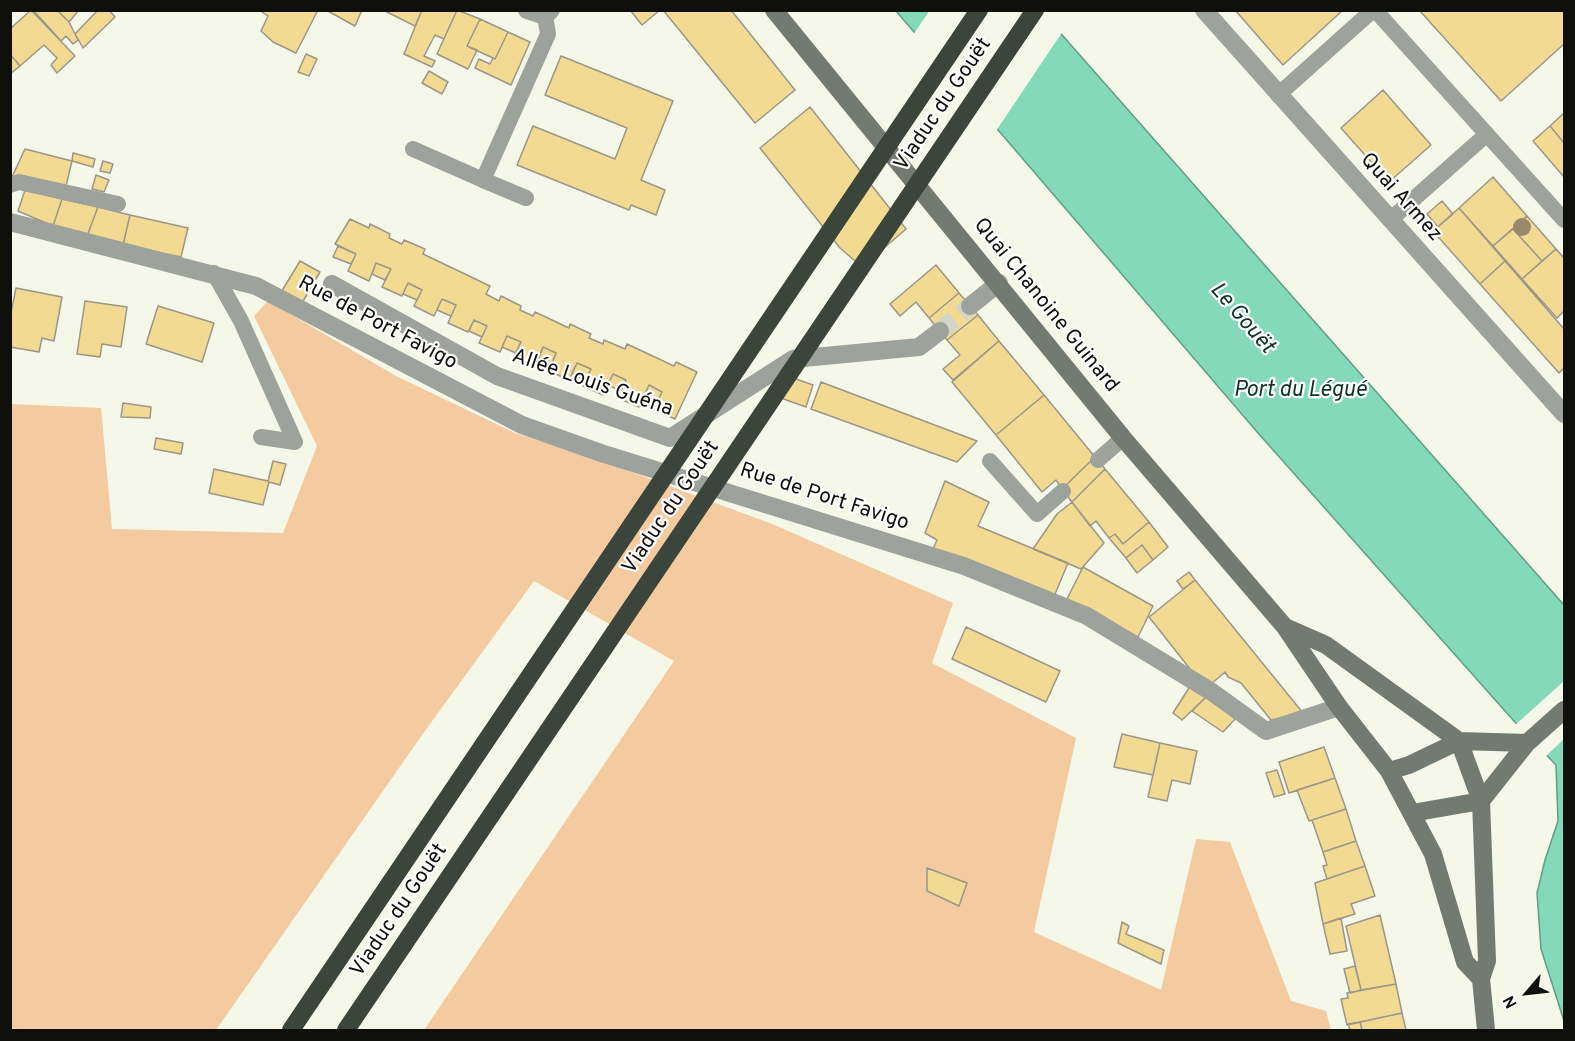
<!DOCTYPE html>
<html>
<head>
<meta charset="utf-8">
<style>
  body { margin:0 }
  #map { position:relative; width:1575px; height:1041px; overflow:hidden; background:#f5f8e9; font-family:Overpass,sans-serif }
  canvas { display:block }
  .frame { position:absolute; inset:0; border:12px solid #0f100b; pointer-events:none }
  .north { position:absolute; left:1497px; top:963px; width:60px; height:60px; -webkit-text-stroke:4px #fff; paint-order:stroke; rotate:242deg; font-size:16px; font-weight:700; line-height:24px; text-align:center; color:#0f100b }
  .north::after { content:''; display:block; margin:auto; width:21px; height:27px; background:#0f100b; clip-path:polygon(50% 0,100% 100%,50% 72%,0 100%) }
</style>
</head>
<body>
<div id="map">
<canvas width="1575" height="1041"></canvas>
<div class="frame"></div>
<div class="north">N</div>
</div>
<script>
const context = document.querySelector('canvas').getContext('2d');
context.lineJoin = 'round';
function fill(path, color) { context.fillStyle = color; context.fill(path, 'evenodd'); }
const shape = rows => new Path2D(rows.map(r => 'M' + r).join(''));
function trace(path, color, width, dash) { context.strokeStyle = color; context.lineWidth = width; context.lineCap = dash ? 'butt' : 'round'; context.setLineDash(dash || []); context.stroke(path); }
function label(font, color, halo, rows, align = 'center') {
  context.font = font + ' Overpass,sans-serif'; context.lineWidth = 4.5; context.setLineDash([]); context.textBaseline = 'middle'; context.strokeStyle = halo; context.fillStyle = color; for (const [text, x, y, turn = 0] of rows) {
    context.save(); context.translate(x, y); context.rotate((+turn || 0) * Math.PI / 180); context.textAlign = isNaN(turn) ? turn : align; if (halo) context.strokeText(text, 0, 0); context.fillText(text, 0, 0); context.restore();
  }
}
fill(shape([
  [268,301,396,376,515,433,597,459,772,524,953,603,932,663,1076,738,1034,932,1161,990,1196,839,1230,842,1291,1001,1326,1011,1331,1030,424,1030,674,661,534,581,422,735,216,1030,11,1030,11,404,101,408,112,529,283,533,317,446,254,316]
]), '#f4caa0');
const water = shape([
  [896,11,1041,11,1564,605,1564,1021,1541,949,1537,893,1545,860,1558,821,1556,765,1513,720,1258,433,896,11]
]);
fill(water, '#84d9ba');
trace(water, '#619d86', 1.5);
fill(shape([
  [930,10,1045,10,1063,31,996,131,913,35],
  [1564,681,1564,739,1545,757,1514,726]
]), '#f5f8e9');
const building = shape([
  [31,10,75,56,57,73,51,65,57,58,44,45,20,66,10,54,10,29,31,10],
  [33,10,57,10,69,22,78,40,73,44,66,36,61,41,33,10],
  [57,10,79,10,69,22,57,10],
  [98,10,109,10,115,17,83,48,75,34,98,10],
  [259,10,318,10,296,53,273,42,261,31,268,16,259,10],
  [326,10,362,10,355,26,326,10],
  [383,10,422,10,415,26,383,10],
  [422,10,457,10,444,39,435,35,424,56,435,61,432,67,404,54,422,10],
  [457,10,480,19,467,46,477,50,468,69,437,54,457,10],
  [630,10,660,10,642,25,630,10],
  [663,10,731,10,795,90,755,123,663,10],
  [1235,10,1343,10,1283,65,1235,10],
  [1419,10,1564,10,1564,44,1501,101,1419,10],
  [480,19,508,32,495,59,467,46,480,19],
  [508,32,530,42,511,85,475,68,479,59,490,64,493,58,495,59,508,32],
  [10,54,20,66,10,74,10,54],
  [306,54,317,59,309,76,298,72,306,54],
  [561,56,673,101,641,180,665,190,656,215,631,205,629,210,517,165,533,126,615,159,627,128,545,95,561,56],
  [429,71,448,82,442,94,422,83,429,71],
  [1383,90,1431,145,1389,182,1341,128,1383,90],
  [810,107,906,229,862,267,840,248,760,148,810,107],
  [1564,113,1564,143,1550,126,1564,113],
  [1550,126,1564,143,1564,177,1533,141,1550,126],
  [25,149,72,161,65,190,12,177,25,149],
  [73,153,95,159,93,167,72,161,73,153],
  [103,161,113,164,110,173,100,171,103,161],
  [96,175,109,180,104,192,92,189,96,175],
  [1493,177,1527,216,1493,246,1459,208,1493,177],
  [25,190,62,199,53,226,18,211,25,190],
  [62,199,98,207,87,236,53,226,62,199],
  [1442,201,1453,214,1438,227,1427,214,1442,201],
  [98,207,130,215,123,245,87,236,98,207],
  [1459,208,1505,261,1480,284,1433,231,1459,208],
  [130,215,188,228,181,257,123,245,130,215],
  [1527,216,1556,249,1542,261,1513,229,1527,216],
  [350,219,369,228,370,224,390,234,389,238,402,244,404,240,425,249,423,254,490,286,486,294,499,301,501,296,521,306,520,310,533,316,535,312,569,328,570,324,591,334,589,338,603,344,604,340,625,349,627,344,674,366,676,362,697,372,675,419,654,409,662,392,649,385,639,407,618,398,626,380,613,374,603,395,583,386,591,369,577,363,569,380,549,371,556,353,543,347,534,368,513,358,521,342,507,336,500,352,479,343,487,326,474,320,468,332,448,323,456,305,442,299,434,316,414,306,422,290,408,283,402,296,382,287,391,269,376,263,369,281,348,271,356,254,335,244,350,219],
  [1513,229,1542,261,1522,279,1493,246,1513,229],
  [338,246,356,254,351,264,333,257,338,246],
  [1556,249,1564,258,1564,311,1557,318,1522,279,1556,249],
  [300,261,320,272,302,303,280,294,300,261],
  [1505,261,1564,329,1564,368,1559,373,1480,284,1505,261],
  [376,263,391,269,385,280,372,274,376,263],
  [936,265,959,293,929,318,916,302,900,316,890,304,936,265],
  [408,283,422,290,417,300,403,294,408,283],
  [16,288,62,297,54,341,42,338,39,352,10,347,10,318,16,288],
  [959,293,978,315,947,340,929,318,959,293],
  [442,299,456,305,451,316,437,310,442,299],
  [85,301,127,307,121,347,102,344,100,357,77,354,85,301],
  [158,306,214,323,202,362,146,344,158,306],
  [978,315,999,341,953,380,943,369,960,355,947,340,978,315],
  [474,320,487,326,482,337,469,331,474,320],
  [507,336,521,342,516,353,502,347,507,336],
  [999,341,1044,395,996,435,952,382,999,341],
  [543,347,556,353,552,364,539,358,543,347],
  [577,363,591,369,585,380,572,373,577,363],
  [613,374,626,380,621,391,608,385,613,374],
  [785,375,813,385,806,407,778,397,785,375],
  [821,382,977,441,957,462,811,409,821,382],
  [649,385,662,392,657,402,644,396,649,385],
  [1044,395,1095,457,1062,489,1056,480,1042,492,996,435,1044,395],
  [123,403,151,407,150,418,121,417,123,403],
  [156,438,183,443,181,454,154,449,156,438],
  [1095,457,1105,469,1072,502,1062,489,1095,457],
  [273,461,286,464,280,485,269,482,263,505,209,493,214,469,268,481,273,461],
  [1105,469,1149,522,1123,544,1115,534,1109,538,1096,521,1090,526,1072,502,1105,469],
  [945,481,989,502,978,526,1068,563,1053,599,933,549,937,540,925,533,945,481],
  [1072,502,1104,543,1081,569,1033,549,1057,514,1072,502],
  [1149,522,1168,547,1153,560,1142,545,1126,558,1109,538,1115,534,1123,544,1149,522],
  [1142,545,1153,560,1137,573,1126,558,1142,545],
  [1083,567,1153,606,1138,637,1067,599,1083,567],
  [1189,572,1195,580,1183,589,1177,581,1189,572],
  [1195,580,1303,713,1271,720,1241,683,1228,677,1225,672,1209,686,1198,679,1149,617,1195,580],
  [966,627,1060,671,1046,702,952,659,966,627],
  [1191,685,1207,696,1182,720,1173,713,1191,685],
  [1207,696,1236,718,1223,732,1192,711,1207,696],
  [1122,734,1160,743,1153,775,1114,767,1122,734],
  [1160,743,1197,751,1190,784,1172,780,1167,801,1148,797,1160,743],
  [1324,747,1335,778,1289,793,1279,762,1324,747],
  [1277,770,1285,794,1274,797,1266,773,1277,770],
  [1335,778,1346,809,1309,821,1297,790,1335,778],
  [1346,809,1356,841,1323,852,1312,820,1346,809],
  [1356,841,1365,866,1327,879,1323,866,1327,865,1323,852,1356,841],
  [1365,866,1375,896,1351,904,1355,914,1323,924,1315,883,1365,866],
  [927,868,967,883,959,906,927,891,927,868],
  [1380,915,1396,984,1361,990,1346,926,1380,915],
  [1341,918,1347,951,1330,954,1323,924,1341,918],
  [1122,922,1129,926,1126,934,1164,950,1161,964,1118,943,1122,922],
  [1355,966,1361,990,1350,993,1344,969,1355,966],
  [1396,984,1402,1013,1347,1025,1341,999,1348,998,1347,993,1396,984],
  [1402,1013,1406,1030,1362,1030,1360,1022,1402,1013],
  [1360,1022,1362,1030,1350,1030,1348,1024,1360,1022]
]);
fill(building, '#f2da92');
trace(building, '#9b9689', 1.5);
trace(shape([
  [940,331,970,306]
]), '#d2d5c8', 18, [18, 9]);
trace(shape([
  [1375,10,1564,220],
  [1278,95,1373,10],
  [413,149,483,180,548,34,545,16],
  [483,180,526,198],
  [10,185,19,182,118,204],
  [1390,220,1487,134],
  [214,273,241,321,295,442,261,437],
  [1098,460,1123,438],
  [990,461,1037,514,1063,491]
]), '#9da29d', 16);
trace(shape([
  [527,10,545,16,551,10],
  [1204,10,1564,414],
  [10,222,256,286,522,425,601,453,964,566,1087,616,1212,692,1266,731,1339,707],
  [332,284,497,376,670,438,793,359,919,347,940,331],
  [970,306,999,283]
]), '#9da29d', 18);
trace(shape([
  [774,10,1123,438,1285,627,1339,707,1389,771,1433,854,1465,962,1481,979],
  [1285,627,1326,645,1459,741,1481,801,1487,961,1481,979,1486,1030],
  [1389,771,1409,765,1459,741,1527,743],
  [1412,813,1481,801,1527,743,1564,710]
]), '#737a72', 18);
trace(shape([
  [291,1030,979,10],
  [346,1030,1035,10]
]), '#3c453b', 18);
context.fillStyle = '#998869';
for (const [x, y] of [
  [1522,227]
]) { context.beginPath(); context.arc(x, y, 9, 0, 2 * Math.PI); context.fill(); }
label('21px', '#0f100b', '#fff', [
  ["Viaduc du Gouët",944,105,-56],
  ["Quai Armez",1400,198,48],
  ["Quai Chanoine Guinard",1045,306,51],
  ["Rue de Port Favigo",377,324,28],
  ["Allée Louis Guéna",592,384,19],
  ["Rue de Port Favigo",824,498,18],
  ["Viaduc du Gouët",672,508,-56],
  ["Viaduc du Gouët",400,911,-56]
]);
label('italic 22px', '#0e3529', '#fff', [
  ["Le Gouët",1241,319,49],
  ["Port du Légué",1300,392]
]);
</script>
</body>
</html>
